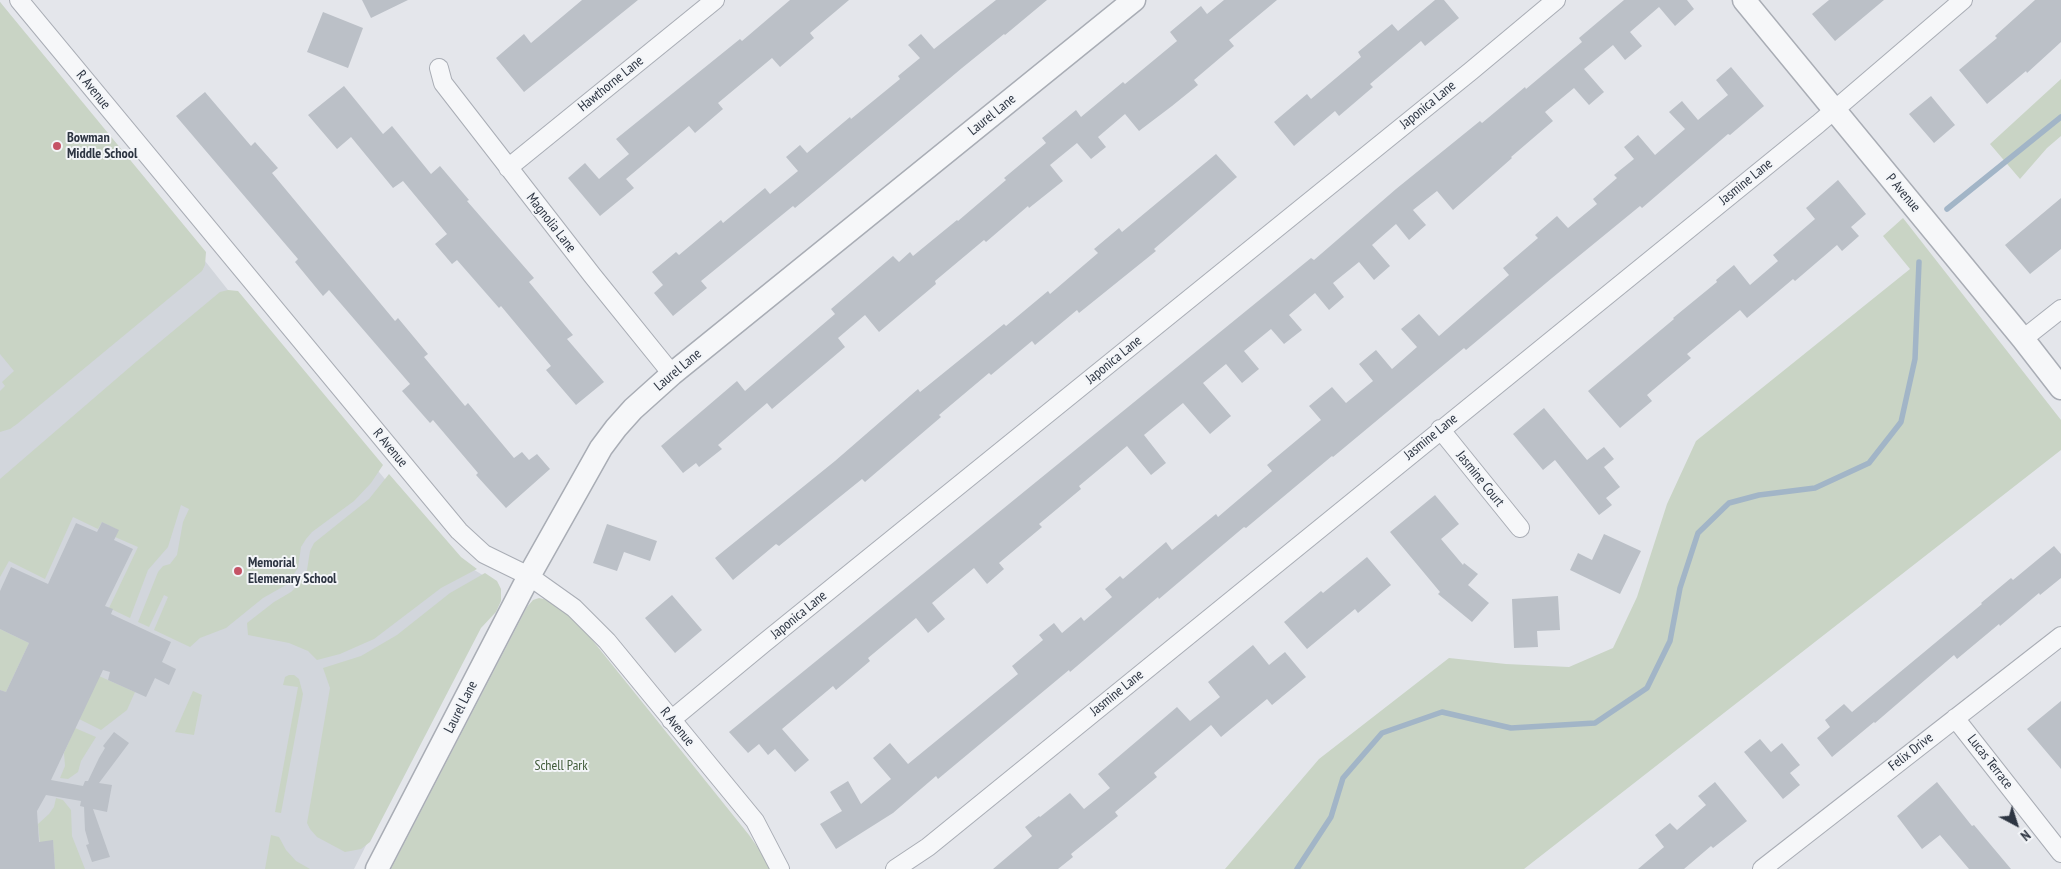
<!DOCTYPE html>
<html>
<head>
<meta charset="utf-8">
<style>
  body { margin:0 }
  #map { position:relative; width:2061px; height:869px; overflow:hidden; background:#e4e6eb; font-family:"PT Sans Narrow",sans-serif }
  canvas { display:block }
  .north { position:absolute; left:1991px; top:799px; width:50px; height:50px; -webkit-text-stroke:4px #f3f5f8; paint-order:stroke; rotate:140deg; font-size:14px; font-weight:700; line-height:20px; text-align:center; color:#2d3542 }
  .north::after { content:''; display:block; margin:auto; width:18px; height:22px; background:#2d3542; clip-path:polygon(50% 0,100% 100%,50% 72%,0 100%) }
</style>
</head>
<body>
<div id="map">
<canvas width="2061" height="869"></canvas>
<div class="north">N</div>
</div>
<script>
const context = document.querySelector('canvas').getContext('2d');
context.lineJoin = 'round';
function fill(path, color) { context.fillStyle = color; context.fill(path, 'evenodd'); }
const shape = rows => new Path2D(rows.map(r => 'M' + r).join(''));
function trace(path, color, width, dash) { context.strokeStyle = color; context.lineWidth = width; context.lineCap = dash ? 'butt' : 'round'; context.setLineDash(dash || []); context.stroke(path); }
function label(font, color, halo, rows, align = 'center') {
  context.font = font + ' "PT Sans Narrow",sans-serif'; context.lineWidth = 4; context.setLineDash([]); context.textBaseline = 'middle'; context.strokeStyle = halo; context.fillStyle = color; for (const [text, x, y, turn = 0] of rows) {
    context.save(); context.translate(x, y); context.rotate((+turn || 0) * Math.PI / 180); context.textAlign = isNaN(turn) ? turn : align; if (halo) context.strokeText(text, 0, 0); context.fillText(text, 0, 0); context.restore();
  }
}
fill(shape([
  [0,2,228,290,423,525,453,557,499,585,354,869,0,869]
]), '#d2d6dc');
fill(shape([
  [0,2,206,252,205,265,202,271,17,424,10,429,0,432,0,391,5,386,2,382,14,371,0,354],
  [2061,79,2061,136,2047,148,2020,179,1990,144],
  [1903,218,2061,420,2061,450,1524,869,1225,869,1319,759,1449,658,1506,664,1569,667,1613,648,1637,597,1667,504,1696,441,1910,269,1883,236],
  [228,290,238,291,383,465,371,483,354,501,312,532,306,539,301,547,298,568,286,585,263,598,226,628,200,638,190,647,154,630,168,597,164,595,149,627,138,622,158,572,163,566,170,564,177,555,183,522,189,509,181,505,168,547,148,570,130,618,109,608,138,547,115,537,118,530,102,522,98,529,73,517,45,579,9,561,0,577,0,479,137,361,220,292],
  [389,474,461,557,477,569,441,588,374,639,340,654,317,660,308,651,289,643,248,635,247,623,274,602,291,592,299,584,307,570,310,551,314,543,369,499],
  [485,573,497,581,501,589,501,601,496,612,481,628,370,842,361,849,345,852,317,837,310,829,307,823,330,688,323,668,361,656,397,635,450,593],
  [539,598,548,600,571,616,585,631,749,835,773,869,391,869,527,607,533,600],
  [0,629,29,643,6,692,0,690],
  [289,675,294,675,299,679,303,694,281,813,275,812,298,687,283,685,285,677],
  [99,676,135,692,127,710,101,730,79,719],
  [193,691,202,695,194,735,175,732],
  [75,728,96,737,81,761,78,772,68,779,60,778,65,766,64,753],
  [56,798,63,800,71,810,72,836,85,869,55,869,53,841,40,844,38,824,49,814,54,807],
  [271,835,279,837,286,850,296,861,310,869,265,869]
]), '#c9d4c5');
trace(shape([
  [1947,209,2061,117],
  [1297,869,1331,817,1343,778,1382,733,1442,712,1511,728,1595,723,1647,688,1670,641,1680,588,1698,533,1729,503,1759,495,1815,488,1869,463,1901,422,1915,359,1919,262]
]), '#a2b5c7', 5.5);
fill(shape([
  [362,0,408,0,371,18],
  [582,0,638,0,524,92,496,58,524,34,531,43],
  [790,0,849,0,810,33,814,38,780,67,772,58,718,103,723,109,695,133,689,126,626,179,634,188,600,216,568,178,585,163,599,179,629,154,616,139,740,39,742,41],
  [996,0,1047,0,1005,35,1004,34,962,68,795,208,793,206,701,281,707,288,673,316,654,293,663,285,652,272,676,252,679,255,721,220,723,223,765,188,770,194,798,171,786,157,800,145,807,153,850,117,851,119,900,79,898,76,920,58,908,45,921,34,934,49],
  [1224,0,1277,0,1229,40,1234,46,1194,80,1198,85,1172,106,1139,131,1125,114,1098,137,1106,147,1091,159,1077,143,1050,165,1063,181,1029,208,1028,206,986,242,984,240,935,281,936,284,879,332,865,315,838,338,845,347,772,409,767,403,718,445,722,449,699,467,696,463,683,473,661,446,737,381,745,391,835,314,831,309,893,256,899,262,910,252,913,256,957,220,958,221,1006,180,1004,178,1046,143,1042,138,1076,110,1081,117,1123,82,1125,84,1177,41,1170,32,1201,6,1207,14],
  [1435,0,1444,0,1459,18,1425,46,1421,41,1370,84,1373,87,1339,116,1335,111,1294,146,1274,122,1307,94,1311,99,1361,57,1358,52,1392,24,1398,31],
  [1624,0,1687,0,1694,9,1675,26,1659,7,1630,32,1642,46,1625,60,1613,45,1584,69,1604,92,1589,105,1574,88,1545,112,1553,121,1511,157,1512,158,1453,210,1437,191,1413,210,1426,225,1409,240,1396,224,1372,245,1390,266,1374,280,1359,262,1333,283,1344,297,1329,310,1315,293,1289,315,1302,330,1284,344,1271,329,1244,351,1259,369,1242,383,1226,364,1203,383,1231,416,1210,434,1183,403,1144,435,1166,463,1151,475,1127,446,1079,486,1081,489,1039,524,1042,527,999,563,1004,569,987,584,974,568,932,603,945,619,928,633,916,618,868,658,870,661,836,690,833,686,782,729,809,760,795,772,775,749,768,755,759,744,748,753,729,732,1311,258,1314,260,1396,189,1480,121,1482,123,1525,87,1526,89,1582,42,1579,38],
  [1829,0,1884,0,1835,41,1812,14],
  [2035,0,2061,0,2061,42,2027,73,2026,71,1987,104,1959,70,1997,38,1995,36],
  [323,12,363,28,348,68,307,52],
  [1731,67,1764,106,1730,135,1728,134,1642,208,1640,206,1552,278,1466,350,1464,348,1333,457,1332,456,1246,528,1244,527,1159,599,1158,597,1070,672,1069,670,938,779,936,776,893,813,836,849,820,824,842,811,830,792,848,781,861,804,891,779,873,758,890,743,908,764,1018,674,1012,666,1043,640,1039,635,1054,623,1062,633,1081,617,1084,621,1112,597,1105,589,1120,576,1123,579,1166,542,1172,550,1216,514,1218,517,1272,471,1267,465,1321,420,1309,406,1332,387,1346,403,1373,381,1359,364,1376,350,1392,369,1417,347,1401,329,1419,314,1439,336,1509,275,1503,268,1538,238,1535,235,1557,216,1568,228,1597,204,1593,199,1617,178,1614,175,1634,159,1624,147,1638,135,1655,155,1685,129,1669,112,1682,101,1698,120,1728,95,1716,80],
  [344,86,383,134,392,126,431,174,440,166,469,200,467,201,534,278,529,282,573,335,567,339,604,382,576,405,546,370,551,366,501,306,499,308,457,260,452,264,435,244,447,234,403,181,393,188,351,137,337,149,308,115],
  [205,92,251,146,255,142,278,168,272,173,395,321,398,318,428,354,424,357,465,406,468,403,514,458,522,452,529,460,537,454,550,469,506,508,476,475,478,473,433,420,430,423,402,391,410,384,367,334,329,290,323,296,295,262,298,259,176,116],
  [1931,96,1955,125,1934,143,1909,114],
  [1216,154,1237,177,1154,249,1156,251,1079,313,1077,310,1035,345,1032,341,991,375,989,373,939,415,941,417,865,482,862,479,779,546,776,544,733,580,715,558,835,461,918,389,920,392,1004,324,1006,326,1048,291,1050,294,1098,253,1094,249,1119,228,1122,232],
  [1838,180,1866,214,1851,227,1859,236,1842,251,1837,245,1795,281,1793,279,1747,318,1740,310,1687,354,1691,358,1647,395,1652,401,1620,428,1588,391,1674,319,1673,318,1717,282,1716,280,1734,265,1750,285,1778,261,1773,255,1815,219,1806,208],
  [2061,198,2061,249,2030,274,2005,245],
  [1544,408,1587,460,1604,447,1614,459,1604,467,1620,487,1606,498,1612,505,1599,515,1555,460,1543,470,1513,434],
  [1435,495,1459,524,1441,539,1463,565,1464,563,1478,574,1468,585,1489,603,1472,622,1438,594,1440,592,1390,532],
  [102,522,119,530,114,540,133,549,105,606,113,609,111,614,171,642,162,662,176,669,169,685,155,678,146,697,108,680,110,672,103,670,51,780,83,786,85,781,88,781,99,758,105,748,103,746,114,732,129,743,99,783,112,785,107,812,93,809,110,857,92,862,86,845,89,844,85,830,84,807,80,806,81,801,46,795,37,811,39,842,53,840,55,869,0,869,0,690,6,692,29,643,0,629,0,591,11,567,48,584,76,523,97,532],
  [607,524,657,541,650,561,624,552,617,571,593,563],
  [1604,534,1641,551,1620,594,1570,570,1578,553,1592,560],
  [2054,546,2061,554,2061,578,2040,595,2039,593,2000,626,1999,624,1957,659,1954,655,1875,723,1874,722,1832,757,1817,738,1830,727,1825,720,1844,704,1852,712,1982,604,1981,603,2011,578,2013,580],
  [1367,557,1391,585,1358,613,1355,609,1307,649,1284,622,1321,591,1323,593],
  [672,595,702,630,675,653,645,618],
  [1558,596,1560,630,1537,631,1538,647,1514,648,1512,599],
  [1253,645,1269,665,1285,652,1306,677,1272,705,1267,699,1221,737,1211,725,1154,773,1157,777,1115,812,1118,816,1071,854,1073,857,1058,869,993,869,1032,836,1025,827,1039,816,1040,817,1070,793,1084,809,1110,788,1098,774,1177,707,1190,721,1220,697,1208,682],
  [2061,701,2061,769,2027,729],
  [1760,739,1771,752,1782,743,1800,765,1790,773,1800,785,1783,799,1744,752],
  [1715,782,1747,821,1713,848,1711,846,1684,869,1638,869,1664,847,1655,835,1670,823,1677,830,1706,805,1698,796],
  [1937,782,1972,826,1974,825,2011,869,1969,869,1940,835,1922,849,1897,816]
]), '#bbc0c7');
const minor = shape([
  [19,0,459,531,484,554,529,576,574,608,607,641,755,821,780,869],
  [439,68,443,83,592,275,672,374],
  [508,168,715,0],
  [2023,339,2061,309],
  [1440,429,1520,528],
  [1955,718,2061,853],
  [671,720,764,643,1471,71,1556,0],
  [895,869,928,847,1818,124,1963,0],
  [1762,869,2061,636]
]);
const tertiary = shape([
  [1744,0,2023,339,2061,388],
  [377,869,529,576,601,448,616,428,633,409,672,374,1134,0]
]);
trace(minor, '#a9adb5', 20);
trace(tertiary, '#a9adb5', 25);
trace(minor, '#f6f7f9', 18);
trace(tertiary, '#f6f7f9', 22);
for (const [x, y, r, color] of [
  [57,146,5,"#c55366"],
  [238,571,5,"#c55366"]
]) { const dot = new Path2D(); dot.arc(x, y, r, 0, 2 * Math.PI); context.fillStyle = color; context.fill(dot); trace(dot, '#f3f5f8', 2); }
label('14px', '#2d3542', '#f3f5f8', [
  ["Hawthorne Lane",611,84,-39],
  ["R Avenue",93,90,51],
  ["Japonica Lane",1428,105,-39],
  ["Laurel Lane",992,115,-39],
  ["Jasmine Lane",1746,182,-39],
  ["P Avenue",1903,193,50],
  ["Magnolia Lane",551,223,52],
  ["Japonica Lane",1114,360,-39],
  ["Laurel Lane",678,370,-40],
  ["Jasmine Lane",1431,437,-39],
  ["R Avenue",390,448,50],
  ["Jasmine Court",1480,479,51],
  ["Japonica Lane",799,615,-39],
  ["Jasmine Lane",1117,693,-39],
  ["Laurel Lane",461,707,-63],
  ["R Avenue",677,727,51],
  ["Felix Drive",1911,752,-38],
  ["Lucas Terrace",1990,762,52]
]);
label('bold 14px', '#2d3542', '#f3f5f8', [
  ["Bowman",67,138],
  ["Middle School",67,154],
  ["Memorial",248,563],
  ["Elemenary School",248,579]
], 'left');
label('14px', '#425c3b', '#f3f5f8', [
  ["Schell Park",561,766]
]);
</script>
</body>
</html>
